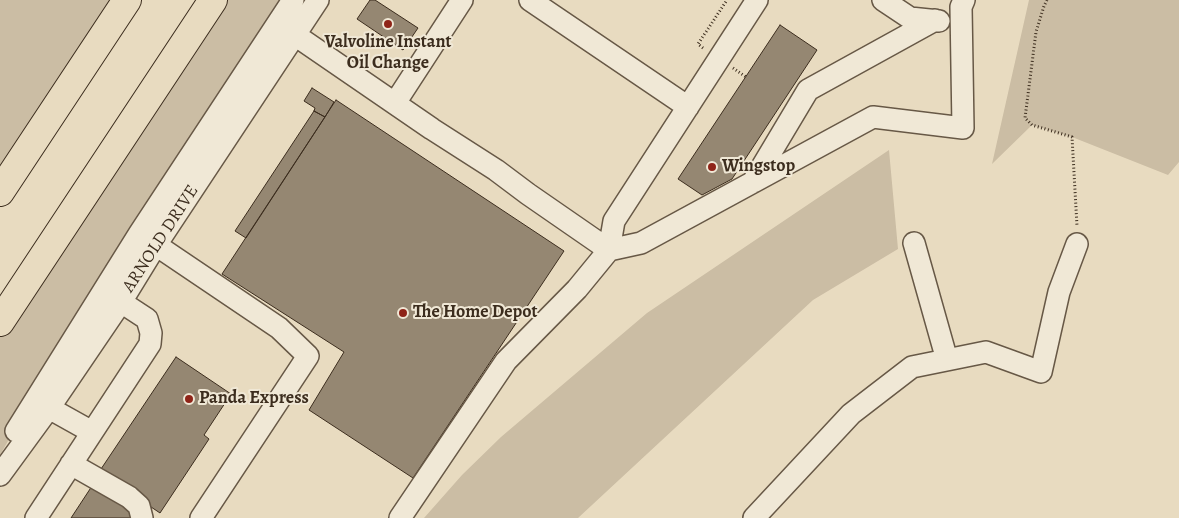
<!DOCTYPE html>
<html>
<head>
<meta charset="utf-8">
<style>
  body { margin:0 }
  canvas { display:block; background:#e8dbc0 }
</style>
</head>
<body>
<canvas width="1179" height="518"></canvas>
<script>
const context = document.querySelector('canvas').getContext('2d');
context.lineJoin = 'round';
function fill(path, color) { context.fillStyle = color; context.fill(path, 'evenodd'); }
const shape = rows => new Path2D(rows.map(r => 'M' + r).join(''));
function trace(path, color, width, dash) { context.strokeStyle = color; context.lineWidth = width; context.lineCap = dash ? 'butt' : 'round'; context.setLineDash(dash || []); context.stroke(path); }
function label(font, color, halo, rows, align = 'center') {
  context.font = font + ' Alegreya,serif'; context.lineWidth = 4; context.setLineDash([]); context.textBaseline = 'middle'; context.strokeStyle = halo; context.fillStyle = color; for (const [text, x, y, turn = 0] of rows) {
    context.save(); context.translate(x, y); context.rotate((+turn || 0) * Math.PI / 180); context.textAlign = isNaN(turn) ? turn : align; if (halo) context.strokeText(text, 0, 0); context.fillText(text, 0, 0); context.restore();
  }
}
fill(shape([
  [0,0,127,0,0,192],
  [213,0,281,0,130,228,0,455,0,322],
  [1029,0,1179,0,1179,162,1168,175,1072,137,1032,125,992,164],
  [889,150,898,249,813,300,578,518,424,518,462,475,501,437,647,313]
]), '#cbbda4');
const building = shape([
  [370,0,375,0,418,28,403,50,357,19,370,0],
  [780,25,817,50,732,179,702,195,678,179,780,25],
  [312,88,334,102,325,117,314,111,315,108,304,101,312,88],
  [336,100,564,251,413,478,309,410,344,352,222,274,336,100],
  [314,111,325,117,246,238,235,231,314,111],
  [176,357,231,394,204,435,209,439,160,513,99,472,176,357],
  [94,483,129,506,133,518,71,518,94,483]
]);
fill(building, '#958772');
trace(building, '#3c2d1e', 1);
const minor = shape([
  [530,0,688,107],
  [883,0,910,18,939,21],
  [295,35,432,129,496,170,528,194,609,250,614,221,757,0],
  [395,103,462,0],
  [753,182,808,90,935,20],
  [914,243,947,360],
  [156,245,279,328,308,356,201,518],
  [49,408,92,432],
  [16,431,139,234,293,0],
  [71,464,129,497,139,506,142,518],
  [0,475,49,408,121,302,156,245,318,0],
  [36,518,150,344,151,333,147,319,121,302],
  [400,518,506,361,577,289,609,250,641,243,873,117,963,128,961,7,964,0],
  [754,518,851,414,912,367,986,352,1041,372,1059,292,1077,244]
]);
const highway = shape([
  [0,192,127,0],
  [0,322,213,0]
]);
trace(minor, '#675846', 24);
trace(highway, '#3c2d1e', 30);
trace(shape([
  [1047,0,1044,6,1036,32,1025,118,1032,125,1072,137,1077,226],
  [703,48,698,44,727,0],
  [733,68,746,77]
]), '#3c2d1e', 3, [1, 2.5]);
trace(minor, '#f0e8d6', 21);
trace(highway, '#e8dbc0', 28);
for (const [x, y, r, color] of [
  [388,24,5,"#8f2418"],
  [712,167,5,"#8f2418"],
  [403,313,5,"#8f2418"],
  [189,399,5,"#8f2418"]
]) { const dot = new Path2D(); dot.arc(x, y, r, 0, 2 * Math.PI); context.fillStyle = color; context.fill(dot); trace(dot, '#f0e8d6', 2); }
label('bold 18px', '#3c2d1e', '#f0e8d6', [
  ["Valvoline Instant",388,43,"center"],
  ["Oil Change",388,64,"center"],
  ["Wingstop",722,167],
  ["The Home Depot",413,313],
  ["Panda Express",199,399]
], 'left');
label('18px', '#3c2d1e', '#f0e8d6', [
  ["ARNOLD DRIVE",161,239,-57]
]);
</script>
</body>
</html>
